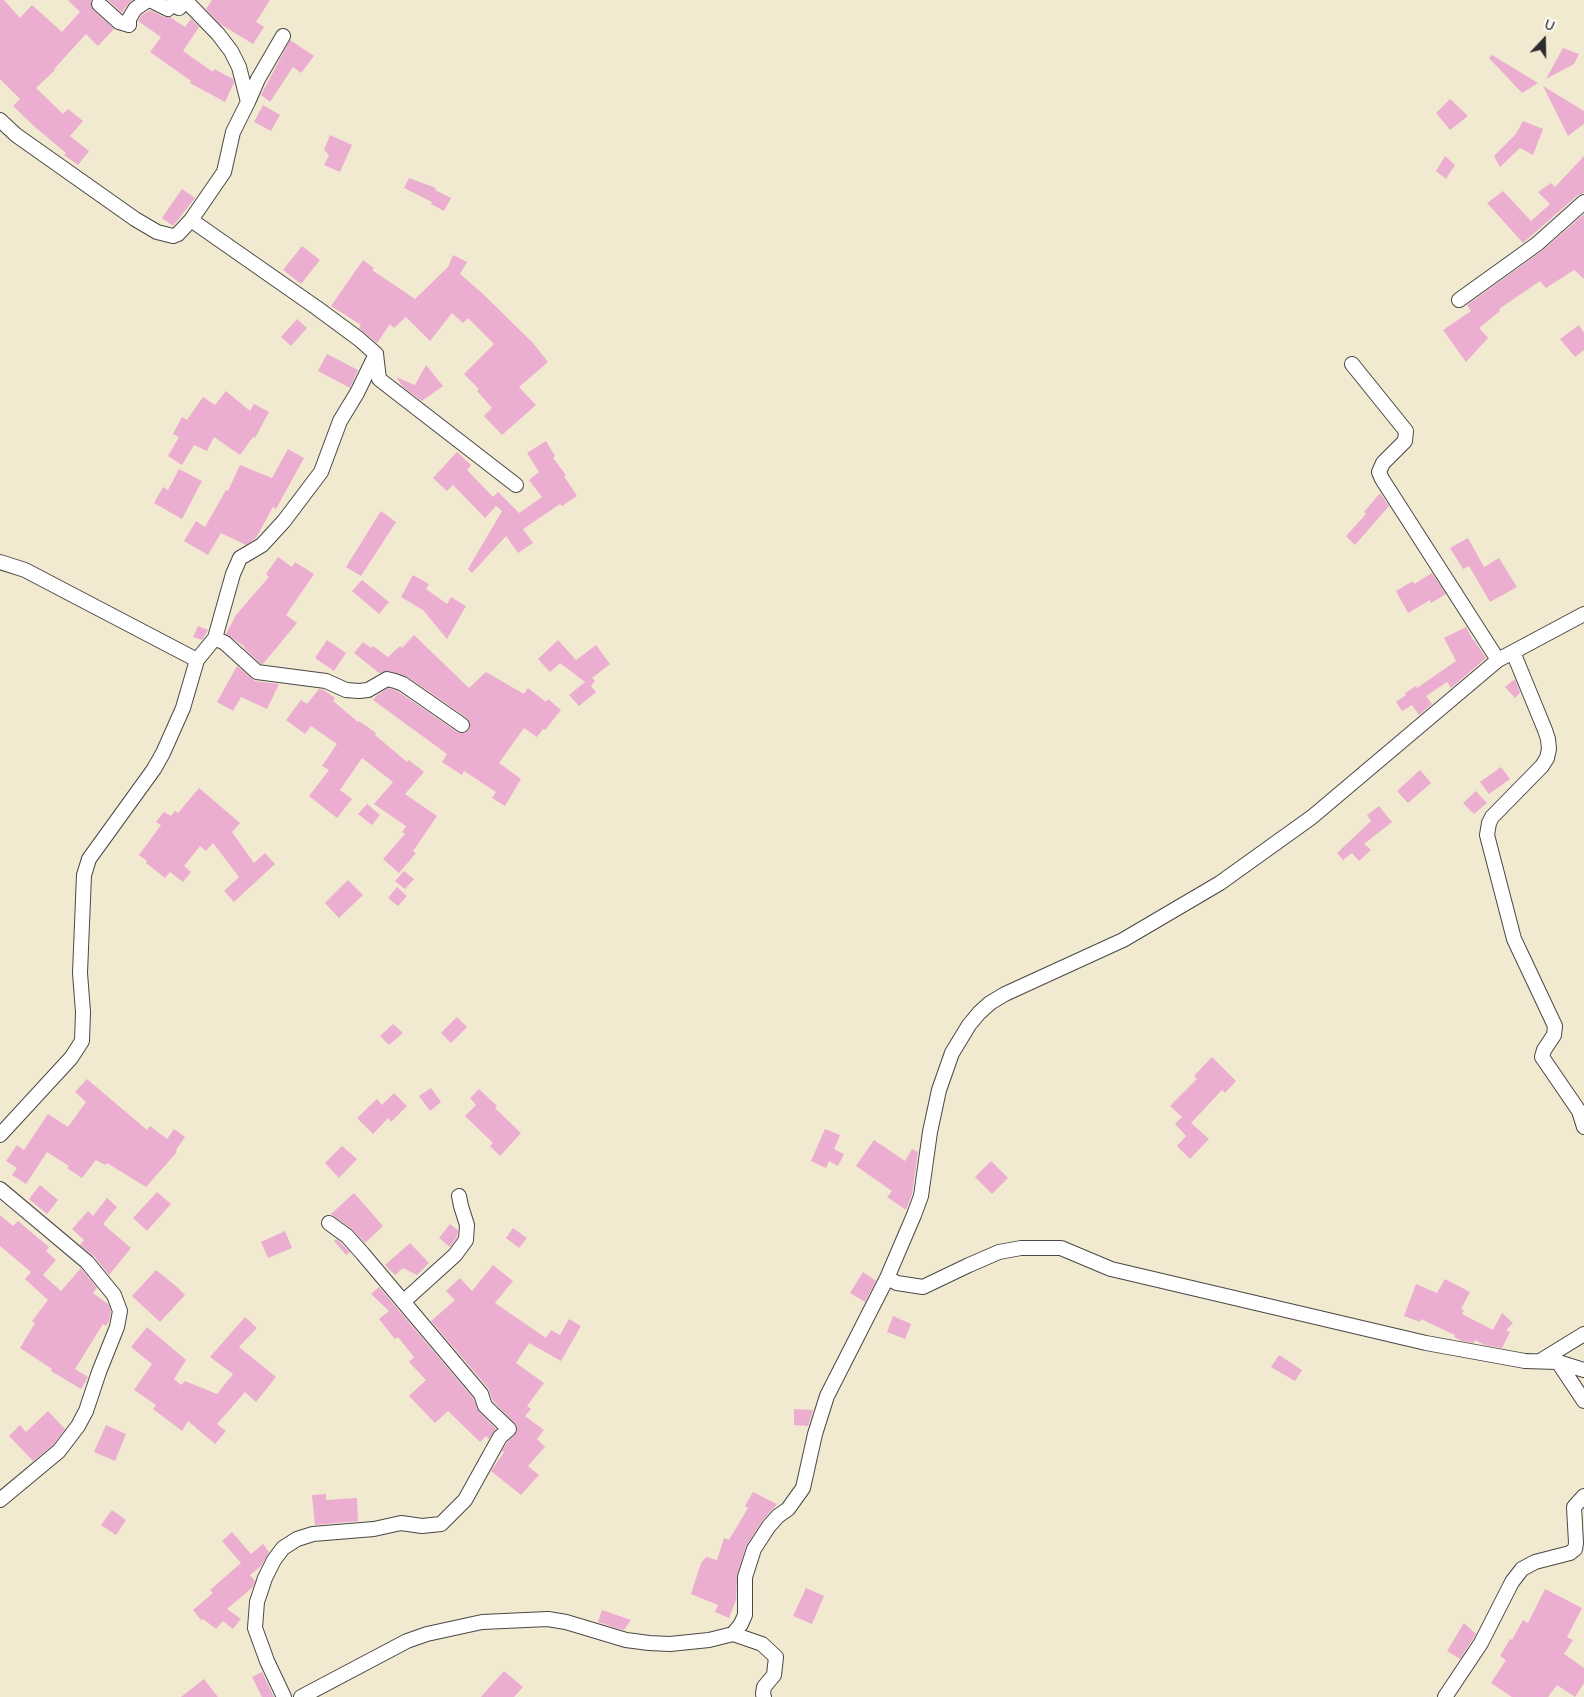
<!DOCTYPE html>
<html>
<head>
<meta charset="utf-8">
<style>
  body { margin:0 }
  #map { position:relative; width:1584px; height:1697px; overflow:hidden; background:#f2e9d1; font-family:"Comic Neue",sans-serif }
  canvas { display:block }
  .north { position:absolute; left:1519px; top:15px; width:50px; height:50px; -webkit-text-stroke:4px #fff; paint-order:stroke; rotate:21deg; font-size:14px; font-weight:700; line-height:20px; text-align:center; color:#2b2b2b }
  .north::after { content:''; display:block; margin:auto; width:18px; height:22px; background:#2b2b2b; clip-path:polygon(50% 0,100% 100%,50% 72%,0 100%) }
</style>
</head>
<body>
<div id="map">
<canvas width="1584" height="1697"></canvas>
<div class="north">U</div>
</div>
<script>
const context = document.querySelector('canvas').getContext('2d');
context.lineJoin = 'round';
function fill(path, color) { context.fillStyle = color; context.fill(path, 'evenodd'); }
const shape = rows => new Path2D(rows.map(r => 'M' + r).join(''));
function trace(path, color, width, dash) { context.strokeStyle = color; context.lineWidth = width; context.lineCap = dash ? 'butt' : 'round'; context.setLineDash(dash || []); context.stroke(path); }
fill(shape([
  [0,0,4,0,20,18,32,5,62,32,80,12,68,0,91,0,91,6,93,10,114,29,98,46,86,34,54,69,55,70,36,88,63,114,68,109,83,121,70,136,89,151,78,165,64,155,66,153,35,127,13,106,20,99,0,79],
  [108,0,133,0,128,4,122,13],
  [212,0,270,0,256,22,264,27,253,44,220,24,206,9],
  [150,10,164,17,170,17,185,27,191,19,199,27,183,51,213,72,214,69,233,79,234,83,225,102,190,83,191,81,150,52,161,37,138,21,142,15],
  [290,40,314,56,301,73,293,67,270,102,261,95],
  [1563,48,1579,54,1574,64,1546,79],
  [1492,55,1538,83,1522,93,1489,58],
  [1543,86,1584,111,1584,124,1568,136],
  [1450,99,1468,116,1450,130,1436,113],
  [263,105,280,115,271,131,254,122],
  [1523,121,1543,129,1533,155,1520,148,1500,167,1494,156,1516,134],
  [330,135,352,145,340,172,324,165,329,155,324,150],
  [1445,156,1455,165,1446,179,1436,171],
  [1584,156,1584,193,1578,195,1523,243,1487,203,1503,191,1531,221,1550,204,1538,192,1551,183,1555,187],
  [409,178,436,188,435,190,451,198,444,211,431,204,432,202,404,188],
  [182,189,195,198,173,226,162,218],
  [1584,214,1584,279,1574,270,1546,288,1540,281,1499,309,1500,311,1479,328,1488,338,1466,362,1443,330,1471,311,1467,305,1542,251],
  [302,246,320,260,301,284,283,270],
  [453,255,467,262,460,274,482,293,533,343,548,362,519,387,536,405,502,435,484,416,492,408,477,391,479,389,464,374,494,344,468,318,463,323,452,313,430,341,406,317,394,328,390,324,377,343,359,328,361,325,331,306,363,260,374,268,372,270,415,299,448,267],
  [297,319,307,328,291,346,281,337],
  [1579,325,1584,333,1584,350,1575,357,1560,339],
  [327,354,358,370,350,388,318,371],
  [426,365,443,386,422,401,403,387,396,377,415,385],
  [226,391,250,411,254,404,269,412,255,438,253,437,240,455,214,437,207,451,194,445,182,465,168,456,179,437,173,434,182,417,187,420,203,397,215,405],
  [546,441,555,456,553,458,566,475,564,476,577,496,562,506,560,504,523,529,533,543,518,553,506,536,472,573,468,569,502,511,496,506,485,518,453,485,447,491,433,478,457,452,471,465,467,470,493,497,498,492,519,513,542,497,529,480,539,472,527,453],
  [288,449,304,458,276,509,273,507,256,538,246,545,221,533,208,555,184,541,196,521,205,527,226,490,228,491,240,465,272,478],
  [179,469,202,481,182,519,154,503,163,487,168,490],
  [1380,493,1389,506,1355,545,1346,536,1366,514,1364,512],
  [381,511,396,522,361,576,346,567],
  [1468,538,1484,567,1499,558,1517,587,1490,602,1469,566,1463,569,1450,548],
  [278,557,292,567,295,562,314,574,286,615,297,623,263,664,261,664,244,648,245,647,226,634,236,615,269,577,266,574],
  [1432,573,1446,594,1431,603,1430,600,1408,613,1396,591,1413,581,1414,584],
  [413,575,429,584,426,589,447,604,451,597,466,606,447,639,423,610,401,597],
  [362,580,389,602,379,614,352,591],
  [198,626,208,630,202,640,193,637],
  [1466,627,1473,640,1474,640,1486,658,1451,688,1447,682,1426,696,1432,704,1419,715,1412,705,1402,711,1396,702,1406,695,1405,693,1416,686,1417,688,1456,661,1444,638],
  [414,635,469,688,486,672,524,694,528,688,546,702,548,699,561,710,545,730,543,729,537,737,524,728,499,763,521,779,505,806,492,798,496,792,464,771,462,775,442,762,447,754,373,700,376,696,388,688,392,689,399,692,457,732,465,733,469,730,470,722,467,718,408,677,389,671,379,673,354,653,363,642,371,648,373,646,388,657,400,646,402,648],
  [327,640,346,653,334,671,315,658],
  [558,640,576,660,596,645,610,664,592,678,595,681,591,686,590,685,596,692,579,706,569,695,585,682,560,663,550,672,538,659],
  [237,666,255,681,279,684,267,709,241,697,233,711,217,702],
  [1515,679,1520,693,1515,698,1505,687],
  [319,689,324,690,335,698,333,701,358,722,359,721,376,733,375,735,407,762,409,760,424,772,405,794,437,816,413,851,416,853,399,873,383,859,405,834,402,832,406,826,374,804,393,782,362,758,340,790,352,799,337,818,309,796,329,770,322,766,337,744,311,726,305,734,286,720,301,700,307,704],
  [1501,767,1510,779,1489,794,1480,782],
  [1420,770,1431,783,1408,803,1397,791],
  [199,788,240,823,232,832,254,863,265,853,275,864,234,902,224,891,239,877,213,843,206,851,200,846,184,866,191,872,183,882,170,872,165,878,146,863,147,861,139,855,161,825,156,822,164,812,171,816,175,811,178,813],
  [1476,791,1487,803,1474,814,1463,803],
  [367,804,380,815,372,825,358,814],
  [1379,806,1392,822,1364,844,1371,850,1359,861,1352,853,1343,860,1337,853,1371,821,1367,815],
  [404,871,414,879,405,889,395,881],
  [348,880,363,895,339,918,325,903],
  [397,887,407,896,398,906,388,898],
  [457,1017,467,1027,451,1043,441,1033],
  [393,1024,403,1033,389,1045,380,1036],
  [1212,1057,1236,1081,1225,1093,1222,1090,1191,1123,1209,1139,1190,1159,1177,1146,1186,1136,1175,1124,1182,1117,1170,1106,1197,1079,1194,1076],
  [87,1079,147,1130,150,1126,167,1139,174,1129,185,1137,176,1150,177,1152,146,1187,107,1163,105,1165,96,1160,82,1178,67,1168,69,1166,47,1152,26,1184,12,1175,17,1168,6,1161,17,1145,24,1150,48,1114,68,1127,86,1102,75,1092],
  [431,1088,441,1102,430,1111,419,1096],
  [479,1089,497,1106,495,1108,521,1133,500,1156,490,1146,493,1143,465,1116,476,1105,470,1098],
  [394,1093,407,1106,391,1122,388,1118,373,1134,357,1118,377,1099,382,1105],
  [825,1129,840,1135,834,1149,844,1154,838,1166,829,1161,826,1168,811,1161],
  [874,1140,905,1161,912,1149,918,1152,912,1194,906,1210,887,1197,892,1191,856,1166],
  [342,1146,357,1159,339,1178,325,1163],
  [991,1161,1008,1178,992,1194,975,1177],
  [40,1185,58,1200,47,1214,29,1199],
  [157,1192,171,1204,147,1231,133,1218],
  [354,1193,383,1226,365,1243,352,1229,331,1214],
  [107,1198,117,1207,103,1224,131,1248,109,1275,94,1256,80,1245,84,1240,72,1229,88,1211,93,1216],
  [0,1215,13,1226,18,1221,49,1247,46,1251,56,1260,43,1275,61,1291,81,1268,97,1288,93,1293,109,1305,111,1312,109,1321,106,1326,103,1324,75,1369,88,1377,81,1389,51,1371,52,1369,20,1348,35,1323,32,1321,48,1300,25,1279,31,1272,0,1246],
  [450,1224,458,1230,457,1237,450,1247,439,1238],
  [513,1228,527,1238,519,1248,506,1238],
  [285,1231,292,1248,268,1258,261,1242],
  [337,1239,350,1252,346,1255,334,1241],
  [410,1243,429,1263,417,1275,403,1268,395,1275,385,1265],
  [493,1265,513,1281,495,1303,546,1338,551,1330,560,1335,569,1319,581,1326,561,1361,529,1343,516,1363,544,1383,527,1406,531,1409,525,1416,544,1430,537,1439,545,1447,528,1466,539,1475,521,1495,491,1471,504,1452,502,1451,507,1443,517,1432,517,1426,493,1401,488,1388,431,1321,455,1300,446,1291,460,1278,472,1291],
  [156,1270,177,1287,185,1295,160,1322,132,1296],
  [863,1272,876,1281,865,1302,850,1293],
  [1445,1279,1470,1292,1461,1309,1464,1310,1462,1314,1493,1330,1502,1313,1513,1323,1506,1330,1510,1332,1502,1348,1485,1345,1475,1340,1474,1343,1462,1341,1454,1337,1455,1335,1421,1319,1420,1322,1404,1316,1416,1284,1437,1293],
  [379,1287,473,1398,479,1412,496,1429,489,1439,486,1436,480,1442,448,1411,435,1423,409,1396,426,1380,409,1362,414,1357,398,1337,395,1339,379,1319,389,1311,371,1294],
  [893,1316,911,1324,905,1339,887,1332],
  [245,1317,257,1328,239,1347,276,1377,256,1402,245,1392,217,1424,226,1431,215,1444,188,1421,182,1431,153,1409,156,1405,134,1390,152,1364,131,1347,147,1327,186,1360,174,1379,181,1385,185,1381,217,1394,233,1374,210,1357],
  [1279,1355,1302,1370,1295,1381,1271,1367],
  [794,1409,813,1410,808,1426,794,1425],
  [48,1411,65,1429,53,1445,33,1461,9,1436,20,1425,26,1432],
  [106,1425,126,1434,115,1461,94,1452],
  [753,1492,777,1504,762,1521,746,1546,737,1575,736,1600,729,1618,715,1612,718,1605,691,1594,701,1563,706,1557,717,1560,724,1538,729,1540,748,1508,745,1506],
  [326,1494,326,1500,357,1498,358,1521,315,1525,312,1495],
  [112,1510,126,1520,116,1535,101,1525],
  [232,1532,251,1554,263,1544,269,1552,261,1566,250,1575,255,1581,253,1587,227,1609,241,1619,233,1629,223,1621,216,1629,203,1619,201,1620,193,1610,213,1593,210,1590,241,1563,222,1541],
  [806,1588,824,1596,812,1624,793,1616],
  [1545,1589,1582,1608,1567,1637,1573,1640,1564,1654,1584,1668,1584,1683,1575,1697,1557,1685,1548,1697,1512,1697,1491,1683,1506,1660,1500,1656,1510,1639,1512,1640,1523,1620,1528,1623],
  [602,1610,631,1620,624,1630,616,1628,598,1622],
  [1464,1623,1476,1634,1460,1659,1447,1651],
  [504,1671,523,1687,514,1697,481,1697],
  [262,1672,274,1697,262,1697,252,1677],
  [204,1679,218,1697,181,1697]
]), '#ecaed0');
const street = shape([
  [150,0,168,9,173,4,179,8,186,1,218,34,231,51,239,67,248,102],
  [99,4,119,22,129,25,129,19,135,9,148,0],
  [0,120,16,135,135,219,157,232,173,236,178,234,191,220,224,172,233,132,248,102,258,79,283,36],
  [1459,300,1537,244,1584,202],
  [376,354,379,379,516,485],
  [1352,364,1406,431,1405,441,1383,463,1379,472,1382,479,1498,660],
  [0,562,25,570,197,660],
  [215,638,225,643,257,672,326,681,346,690,359,691,368,690,387,679,395,681,403,684,462,725],
  [1513,652,1545,730,1548,739,1549,749,1547,758,1542,766,1492,817,1489,823,1487,835,1514,939,1555,1026,1554,1035,1544,1050,1542,1057,1579,1111,1584,1127],
  [0,1135,71,1058,82,1041,83,1012,80,973,84,875,89,859,154,769,163,753,183,708,197,660,215,638,233,574,240,558,262,545,284,521,321,472,340,421,357,393,376,354,359,339,317,308,191,220],
  [0,1189,87,1262,114,1295,120,1311,117,1327,99,1372,86,1411,78,1426,59,1451,0,1500],
  [887,1278,897,1283,923,1287,969,1265,999,1252,1021,1248,1061,1248,1111,1269,1426,1343,1525,1361,1558,1362,1584,1370],
  [403,1302,455,1255,466,1240,467,1225,461,1206,459,1196],
  [1540,1361,1584,1334],
  [1558,1362,1584,1401],
  [733,1634,762,1644,776,1657,774,1675,764,1687,763,1694,764,1697],
  [284,1697,267,1661,255,1628,257,1602,265,1578,274,1560,283,1548,297,1539,313,1534,374,1529,401,1523,422,1526,441,1524,465,1500,500,1437,509,1429,485,1406,481,1394,363,1254,347,1236,329,1223],
  [301,1697,407,1641,427,1634,482,1622,548,1619,566,1622,626,1640,649,1643,670,1644,709,1640,733,1634,741,1624,745,1615,745,1577,754,1549,769,1526,778,1516,788,1509,803,1488,815,1434,827,1396,887,1278,914,1215,921,1196,930,1132,939,1090,952,1053,969,1025,979,1013,990,1003,1005,994,1123,940,1220,883,1312,817,1498,660,1584,614],
  [1445,1697,1481,1643,1512,1582,1522,1569,1535,1562,1570,1553,1575,1549,1576,1543,1574,1507,1584,1496]
]);
trace(street, '#494844', 16);
trace(street, '#fff', 14);
</script>
</body>
</html>
